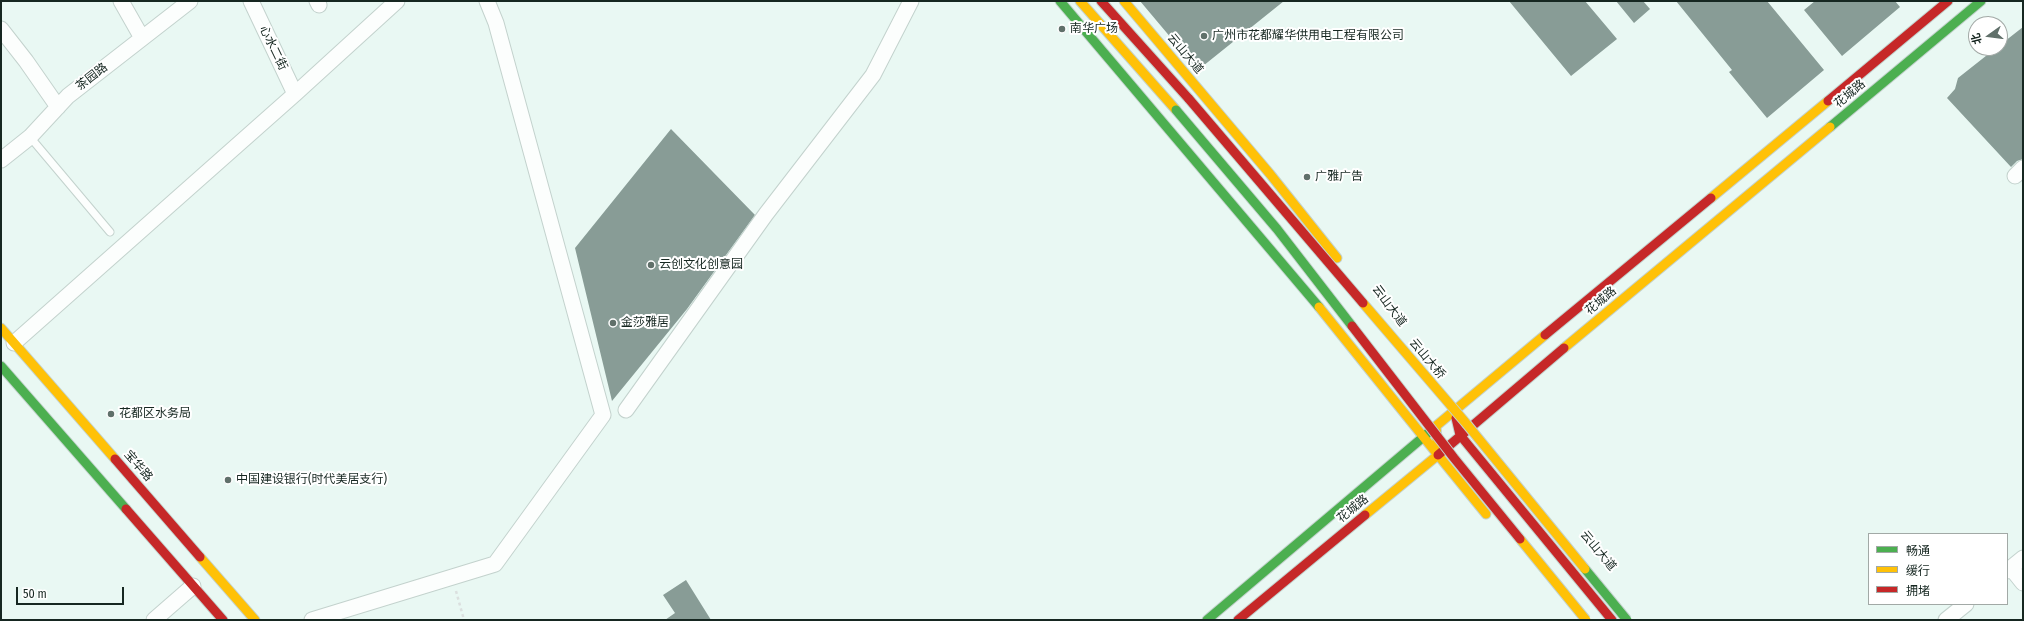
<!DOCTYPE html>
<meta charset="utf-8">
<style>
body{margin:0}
#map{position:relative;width:2024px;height:621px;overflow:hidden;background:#e9f8f3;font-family:"Fira Sans Condensed","Noto Sans SC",sans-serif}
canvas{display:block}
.frame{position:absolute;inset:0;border:2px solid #162721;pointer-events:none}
.legend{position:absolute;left:1868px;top:533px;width:140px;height:72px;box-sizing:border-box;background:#fff;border:1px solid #a2a9a6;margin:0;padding:5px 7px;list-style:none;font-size:12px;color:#162721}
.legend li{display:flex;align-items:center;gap:8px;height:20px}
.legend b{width:20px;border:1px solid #a2a9a6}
.north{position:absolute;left:1968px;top:16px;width:40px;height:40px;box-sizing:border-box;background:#fff;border:1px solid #a2a9a6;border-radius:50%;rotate:256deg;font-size:11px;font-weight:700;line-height:16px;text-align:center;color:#162721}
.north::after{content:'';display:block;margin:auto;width:14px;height:18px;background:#60706a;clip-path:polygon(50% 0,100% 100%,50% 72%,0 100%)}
.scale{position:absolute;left:16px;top:587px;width:108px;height:18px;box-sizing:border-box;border:2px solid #162721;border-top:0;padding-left:5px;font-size:12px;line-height:14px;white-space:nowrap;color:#162721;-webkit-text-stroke:3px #fff;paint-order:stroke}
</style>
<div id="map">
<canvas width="2024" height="621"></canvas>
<div class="frame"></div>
<ul class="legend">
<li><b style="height:5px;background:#4caf50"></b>畅通</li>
<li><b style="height:5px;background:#ffc107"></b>缓行</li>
<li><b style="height:5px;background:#c62828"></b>拥堵</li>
</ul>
<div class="north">北</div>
<div class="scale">50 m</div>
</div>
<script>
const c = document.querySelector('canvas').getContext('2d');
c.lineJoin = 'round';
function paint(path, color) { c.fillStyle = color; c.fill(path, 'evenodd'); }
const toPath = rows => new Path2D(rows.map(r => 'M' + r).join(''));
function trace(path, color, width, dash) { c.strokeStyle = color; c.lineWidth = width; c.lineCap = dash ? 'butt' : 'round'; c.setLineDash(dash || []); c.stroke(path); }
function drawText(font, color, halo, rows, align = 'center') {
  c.font = font + ' "Fira Sans Condensed","Noto Sans SC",sans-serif'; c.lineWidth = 4; c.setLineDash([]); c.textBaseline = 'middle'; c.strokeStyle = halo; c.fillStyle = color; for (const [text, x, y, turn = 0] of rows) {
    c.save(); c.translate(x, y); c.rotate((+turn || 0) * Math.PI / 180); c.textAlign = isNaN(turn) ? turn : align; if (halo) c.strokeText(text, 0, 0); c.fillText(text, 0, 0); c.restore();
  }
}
const building = toPath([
 [1140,1,1284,1,1198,70],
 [1509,1,1585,1,1617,39,1571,76],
 [1616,1,1643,1,1650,9,1634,23],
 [1676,1,1767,1,1824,70,1767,118,1729,72,1732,70],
 [1815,1,1895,1,1900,7,1842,56,1804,10],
 [2023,27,2023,159,2017,161,2011,167,1947,98,1955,89,1958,78,1996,48,2000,48,2000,45],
 [671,129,755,215,687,309,612,401,575,248],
 [686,580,711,620,665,620,675,613,663,595]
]);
const path = toPath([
 [456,591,464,620]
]);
const lane = toPath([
 [30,137,110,232]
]);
const street = toPath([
 [121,1,142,38],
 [251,1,295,94],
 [317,1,319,5],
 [1,29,26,61,58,107],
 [1,160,30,137,68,96,190,1],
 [2015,176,2023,168],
 [14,343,295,94,397,1],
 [626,410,766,214,873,75,911,1],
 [2011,568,2023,583],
 [2007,571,2023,558],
 [154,620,193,586],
 [312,620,495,564,603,415,496,23,487,1],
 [1946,620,1966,604]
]);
const fast = toPath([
 [1060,1,1319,307],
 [1830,127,1981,1],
 [1,366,126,509],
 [1207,620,1434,428]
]);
const slow = toPath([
 [1080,1,1176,110],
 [1124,1,1270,174,1337,258],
 [1711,198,1828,101],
 [1319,307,1438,455,1365,515],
 [1,328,115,459],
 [1564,348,1830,127],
 [1486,514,1438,455,1436,426,1545,335],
 [200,557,255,620]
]);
const jam = toPath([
 [1101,1,1189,99],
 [1828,101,1948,1],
 [1545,335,1711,198],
 [1456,418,1460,435,1612,620],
 [1438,455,1564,348],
 [115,459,200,557],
 [126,509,223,620],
 [1238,620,1365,515]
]);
const fastBridge = toPath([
 [1176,110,1277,229,1352,326],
 [1585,569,1627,620]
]);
const slowBridge = toPath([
 [1363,303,1465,422,1585,569],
 [1520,539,1586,620]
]);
const jamBridge = toPath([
 [1189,99,1363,303],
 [1352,326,1454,458,1520,539]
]);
const markers = [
 [1062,29,4,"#60706a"],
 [1204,36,4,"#60706a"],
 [1307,177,4,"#60706a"],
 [651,265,4,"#60706a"],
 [613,323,4,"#60706a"],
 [111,414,4,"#60706a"],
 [228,480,4,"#60706a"]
];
const poiNames = [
 ["南华广场",1070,29],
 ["广州市花都耀华供用电工程有限公司",1212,36],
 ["广雅广告",1315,177],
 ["云创文化创意园",659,265],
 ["金莎雅居",621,323],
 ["花都区水务局",119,414],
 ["中国建设银行(时代美居支行)",236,480]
];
const streetNames = [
 ["心水二街",273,48,64],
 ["云山大道",1185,54,50],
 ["茶园路",92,77,-38],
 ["花城路",1850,94,-40],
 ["花城路",1601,301,-40],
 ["云山大道",1389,306,53],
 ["云山大桥",1427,359,50],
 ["宝华路",138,466,49],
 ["花城路",1353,509,-39],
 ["云山大道",1598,551,50]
];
paint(building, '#889c96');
trace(lane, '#c3d2cd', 9);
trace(street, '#c3d2cd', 17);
trace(fast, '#c3d2cd', 11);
trace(slow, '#c3d2cd', 11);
trace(jam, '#c3d2cd', 11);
trace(path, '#dbe0df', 2.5, [3, 3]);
trace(lane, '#fcfefd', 7);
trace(street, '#fcfefd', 15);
trace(fast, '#4caf50', 9);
trace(slow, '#ffc107', 9);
trace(jam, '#c62828', 9);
trace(fastBridge, '#c3d2cd', 11, []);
trace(slowBridge, '#c3d2cd', 11, []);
trace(jamBridge, '#c3d2cd', 11, []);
trace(fastBridge, '#4caf50', 9);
trace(slowBridge, '#ffc107', 9);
trace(jamBridge, '#c62828', 9);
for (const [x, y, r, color] of markers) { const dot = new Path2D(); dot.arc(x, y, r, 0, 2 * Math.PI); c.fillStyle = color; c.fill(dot); trace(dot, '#fff', 1.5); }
drawText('12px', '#162721', '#fff', poiNames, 'left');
drawText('12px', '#162721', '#fff', streetNames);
</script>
